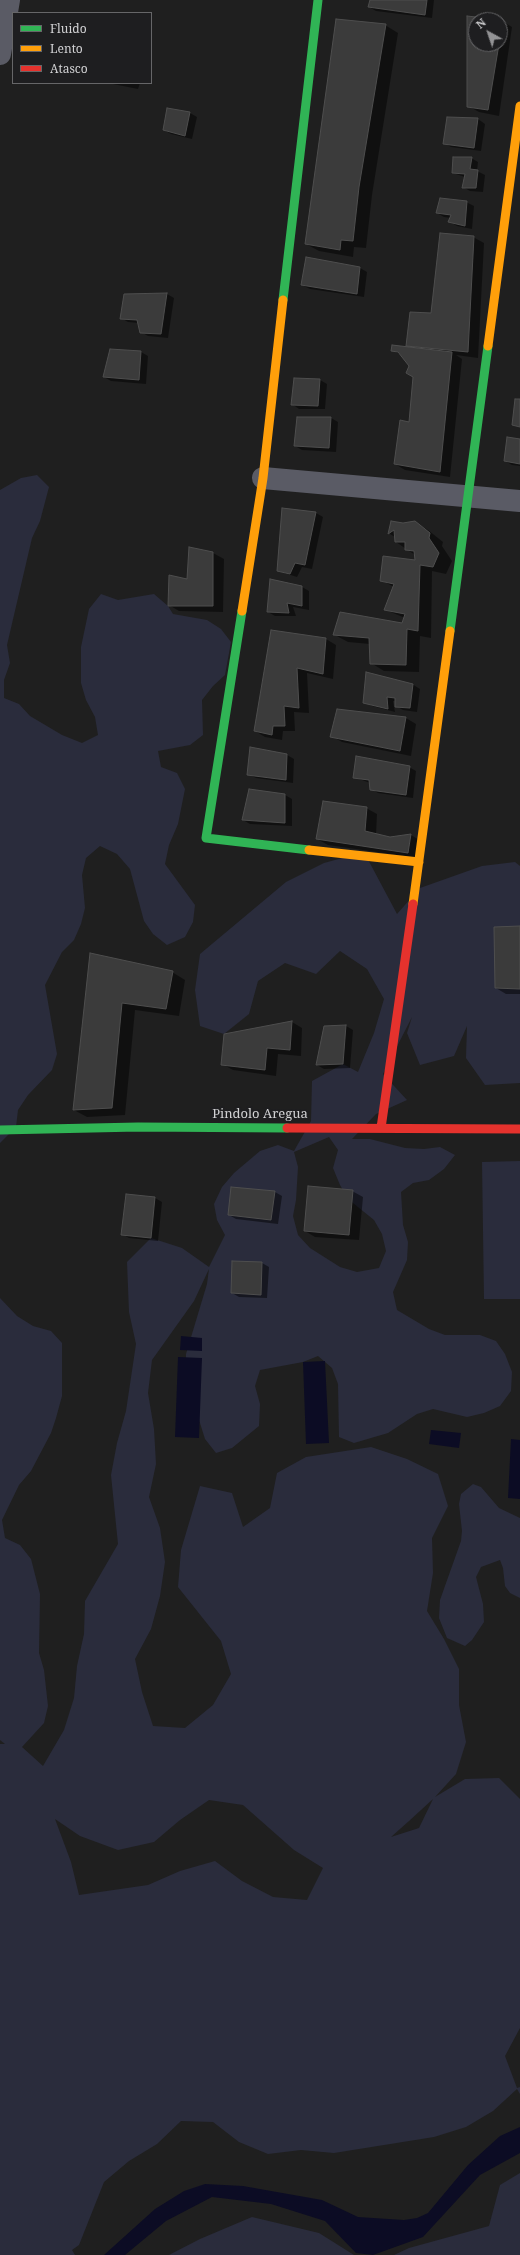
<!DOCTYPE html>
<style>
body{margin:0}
#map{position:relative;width:520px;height:2255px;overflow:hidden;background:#1f1f1f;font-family:"Noto Serif",serif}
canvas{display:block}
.legend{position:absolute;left:12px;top:12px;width:140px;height:72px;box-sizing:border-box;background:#1e1e20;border:1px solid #666668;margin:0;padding:5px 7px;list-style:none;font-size:12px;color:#d2d2d4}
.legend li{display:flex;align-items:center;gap:8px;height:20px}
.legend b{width:20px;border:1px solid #666668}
.north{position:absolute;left:468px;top:12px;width:40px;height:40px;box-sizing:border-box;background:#1e1e20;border:1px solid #666668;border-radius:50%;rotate:320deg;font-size:11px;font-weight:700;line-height:16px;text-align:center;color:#d2d2d4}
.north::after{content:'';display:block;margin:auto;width:14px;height:18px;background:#939395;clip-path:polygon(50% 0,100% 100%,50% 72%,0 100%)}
</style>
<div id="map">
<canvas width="520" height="2255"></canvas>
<ul class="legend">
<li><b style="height:5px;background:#30b455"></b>Fluido</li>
<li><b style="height:5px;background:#ff9f0a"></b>Lento</li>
<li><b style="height:5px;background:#e5322d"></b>Atasco</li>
</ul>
<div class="north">N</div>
</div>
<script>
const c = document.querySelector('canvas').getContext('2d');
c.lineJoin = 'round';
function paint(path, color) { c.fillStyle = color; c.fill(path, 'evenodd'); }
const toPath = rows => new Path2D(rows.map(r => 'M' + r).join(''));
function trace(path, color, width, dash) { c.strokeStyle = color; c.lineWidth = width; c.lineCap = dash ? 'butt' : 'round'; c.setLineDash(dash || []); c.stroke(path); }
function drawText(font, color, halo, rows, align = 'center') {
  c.font = font + ' "Noto Serif",serif'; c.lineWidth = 4; c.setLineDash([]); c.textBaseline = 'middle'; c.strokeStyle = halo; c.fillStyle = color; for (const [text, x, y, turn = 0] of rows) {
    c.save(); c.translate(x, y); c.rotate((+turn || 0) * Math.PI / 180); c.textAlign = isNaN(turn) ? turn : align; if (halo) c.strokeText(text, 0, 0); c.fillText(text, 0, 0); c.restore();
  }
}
const green = toPath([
 [37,475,49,487,40,521,32,538,7,645,10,663,4,680,4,698,19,704,30,716,62,735,82,743,98,735,95,717,86,700,81,683,81,647,89,609,101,594,118,600,154,594,168,606,173,614,207,620,221,629,231,642,225,675,213,686,202,700,203,735,190,745,158,751,161,767,177,773,185,789,178,824,169,845,165,864,195,905,193,922,185,937,167,945,153,934,144,921,130,869,117,854,100,846,86,858,82,875,85,908,81,924,74,940,62,952,45,985,57,1054,52,1070,28,1095,18,1110,16,1127,0,1143,0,490,21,478],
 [364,852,397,914,420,888,482,866,515,862,520,866,520,1083,485,1085,466,1058,467,1026,454,1056,420,1065,407,1033,412,1017,383,1074,407,1100,376,1114,352,1139,370,1139,405,1148,424,1149,440,1147,455,1155,444,1169,429,1180,413,1183,401,1192,403,1225,408,1242,407,1260,393,1292,397,1310,429,1329,445,1335,480,1335,496,1341,505,1354,512,1372,511,1391,500,1406,484,1413,467,1417,433,1409,417,1414,388,1433,354,1443,339,1437,338,1384,332,1368,318,1356,303,1362,260,1370,255,1386,260,1404,259,1426,232,1448,216,1453,205,1439,189,1388,186,1371,186,1354,207,1284,209,1269,194,1301,152,1360,148,1393,154,1429,156,1464,149,1497,160,1528,165,1562,160,1596,151,1629,135,1659,142,1692,153,1726,185,1728,213,1705,231,1674,221,1641,178,1587,181,1550,200,1486,232,1493,243,1527,270,1508,277,1473,306,1457,371,1447,407,1459,438,1474,448,1506,432,1538,433,1573,427,1611,444,1639,459,1669,459,1705,466,1742,456,1774,435,1797,465,1779,499,1778,520,1799,520,2028,505,2056,517,2088,520,2087,520,2094,517,2089,493,2111,466,2127,434,2137,334,2153,301,2150,268,2154,239,2142,213,2122,181,2121,157,2144,129,2161,104,2182,79,2245,72,2250,75,2255,0,2255,0,1744,5,1744,0,1740,0,1298,17,1316,33,1326,51,1331,62,1343,62,1396,56,1418,51,1433,31,1471,19,1485,2,1520,5,1538,20,1545,31,1559,40,1594,39,1653,44,1670,48,1706,44,1723,22,1747,43,1766,64,1730,74,1698,77,1666,84,1634,85,1601,118,1544,111,1475,117,1443,126,1411,136,1344,129,1312,127,1262,151,1238,182,1248,209,1267,225,1235,217,1220,214,1204,222,1187,234,1173,260,1151,278,1145,294,1151,311,1121,312,1081,343,1064,358,1072,374,1033,384,999,367,969,340,951,316,974,285,963,258,981,249,1014,224,1034,200,1026,195,990,200,954,286,882,324,863],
 [329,1137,338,1150,333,1168,340,1185,348,1199,374,1220,382,1234,386,1251,379,1268,357,1272,340,1267,310,1248,298,1235,293,1216,296,1200,298,1167,294,1152],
 [433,1799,419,1828,391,1837,409,1821],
 [209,1800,243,1805,294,1850,323,1868,307,1900,273,1897,242,1881,215,1861,180,1871,148,1885,79,1895,71,1862,55,1819,80,1836,118,1850,154,1842,180,1820],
 [520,1161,520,1299,484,1299,482,1162],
 [473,1484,481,1487,499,1508,520,1518,520,1598,510,1593,505,1586,503,1568,500,1560,481,1567,476,1577,483,1604,484,1622,472,1640,465,1646,447,1638,439,1618,440,1600,461,1541,462,1531,459,1504,461,1494],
 [520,2173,520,2255,394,2255,409,2248,489,2226,500,2185],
 [252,2217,319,2233,354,2255,169,2255,200,2239]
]);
const water = toPath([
 [181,1336,202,1338,202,1351,180,1350],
 [178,1357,202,1358,199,1438,175,1437],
 [325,1361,329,1443,306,1444,303,1362],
 [431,1430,461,1433,459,1448,429,1444],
 [511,1439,520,1440,520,1499,508,1498],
 [520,2127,520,2153,480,2175,423,2237,373,2255,356,2253,325,2221,271,2204,212,2197,166,2221,125,2255,104,2255,155,2209,184,2191,205,2184,243,2186,322,2200,358,2217,404,2220,417,2218,428,2213,468,2165,500,2136]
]);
const shadow = toPath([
 [371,0,434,0,432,18,376,11,369,7],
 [468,17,496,20,476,20,476,44,500,44,500,20,512,27,499,116,479,112,468,106],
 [385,25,398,33,372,195,366,248,354,247,353,257,319,251,306,244],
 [108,83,140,83,138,89],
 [168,109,190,113,197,117,192,139,171,134,164,130],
 [447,118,478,119,485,124,481,151,451,147,444,143],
 [471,158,478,162,477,171,485,175,483,192,470,191,463,187,465,177,453,173],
 [466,202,474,206,472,229,457,226,450,222,451,218,444,217,437,213],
 [473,237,484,243,478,358,456,355,462,359,450,477,405,470,395,464,410,424,414,377,410,366,403,356,392,350,412,348,407,345,432,314],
 [360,268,367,272,364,297,310,289,302,285],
 [167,294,174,298,168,338,148,336,141,332,139,323,128,322,121,318],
 [141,352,148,356,146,384,111,381,104,377],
 [320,380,327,384,325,409,299,409,292,404],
 [331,418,338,422,336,452,302,450,295,446],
 [520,440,520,466,512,465,505,461],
 [283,509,316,513,323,517,312,569,302,567,297,577,278,571],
 [392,522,403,524,414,522,428,530,443,542,442,546,452,561,446,574,432,571,431,638,420,636,419,672,384,671,371,663,370,644,348,642,335,635,402,624,405,618,386,610,394,587,381,580,416,561,415,555,396,542,395,537,390,534],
 [190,548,213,553,224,559,223,612,179,611,169,605,188,580],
 [302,587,309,591,309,610,293,607,296,616,275,616,268,612],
 [272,631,326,639,336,645,333,679,307,673,309,713,294,712,295,731,283,731,282,740,265,737,255,731],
 [412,684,420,689,417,712,403,710,396,706,396,701,393,701,395,712,372,706,364,702],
 [338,710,406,718,416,724,411,756,342,742,332,736],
 [251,748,287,755,294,759,293,783,256,778,248,774],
 [409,767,416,771,413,798,378,793,371,789,370,783,354,777],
 [285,795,292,799,292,826,250,824,243,820],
 [366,808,377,814,376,835,390,838,411,835,421,841,418,858,328,845,317,839],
 [520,927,520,994,506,994,496,988],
 [91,955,172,972,185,980,179,1016,135,1010,125,1115,87,1117,74,1110],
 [292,1022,302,1028,301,1056,278,1054,276,1076,233,1070,222,1064],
 [346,1026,353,1030,350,1068,324,1069,317,1065,325,1027],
 [352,1191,363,1197,359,1240,315,1237,305,1231],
 [275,1192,282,1196,278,1224,236,1219,229,1215],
 [126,1195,155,1198,162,1202,158,1241,129,1238,122,1234],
 [262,1263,269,1267,267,1298,239,1297,232,1293]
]);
const building = toPath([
 [370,0,427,0,425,15,368,7,370,0],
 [467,16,502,20,500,34,500,20,476,20,476,44,499,44,488,110,467,107,467,16],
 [336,19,386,24,359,187,353,241,341,240,340,250,305,244,336,19],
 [167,108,190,112,185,136,163,130,167,108],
 [447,117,478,118,474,148,443,144,447,117],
 [453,157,472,157,470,169,478,170,476,188,462,188,465,174,452,173,453,157],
 [440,198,467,201,465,226,448,222,451,215,436,213,440,198],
 [440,233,474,236,468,352,406,346,410,312,431,313,440,233],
 [306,257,360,267,357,294,301,285,306,257],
 [167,293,161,334,140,333,137,320,120,319,124,294,167,293],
 [392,345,452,352,440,472,394,464,400,420,409,422,413,377,406,373,409,366,398,352,391,351,392,345],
 [110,349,141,351,139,380,103,377,110,349],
 [294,378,320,379,318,406,291,405,294,378],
 [515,399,520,399,520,427,512,425,515,399],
 [297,417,331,417,329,448,294,446,297,417],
 [507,437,520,439,520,464,504,461,507,437],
 [282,508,316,512,305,565,295,563,290,574,277,571,282,508],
 [391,521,403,523,415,521,430,533,429,538,439,553,433,567,420,565,418,631,407,629,406,665,370,664,369,638,333,635,340,612,402,623,405,614,384,610,394,584,380,581,383,556,415,560,414,551,405,550,405,542,395,542,394,530,388,534,391,521],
 [189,547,213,552,213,606,168,606,169,575,187,579,189,547],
 [270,579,302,586,302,606,287,603,289,613,267,612,270,579],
 [271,630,326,638,323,674,297,668,299,708,284,706,285,726,273,726,272,735,254,731,271,630],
 [366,672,413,684,410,708,395,707,395,698,387,697,388,709,363,703,366,672],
 [337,709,406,717,400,751,330,737,337,709],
 [250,747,287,754,286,780,247,775,250,747],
 [356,756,410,766,406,795,370,790,369,780,353,778,356,756],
 [249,789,285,794,285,823,242,820,249,789],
 [323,801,367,807,365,831,390,837,411,834,408,853,316,839,323,801],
 [520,926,520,989,495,988,494,927,520,926],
 [90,953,173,971,166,1009,122,1003,112,1108,73,1110,90,953],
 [292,1021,290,1050,267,1048,265,1070,221,1065,224,1034,292,1021],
 [346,1025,343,1064,316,1065,324,1026,346,1025],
 [308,1186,353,1190,349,1235,304,1231,308,1186],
 [231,1187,275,1191,271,1220,228,1215,231,1187],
 [126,1194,155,1197,151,1238,121,1235,126,1194],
 [232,1261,262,1262,261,1295,231,1293,232,1261]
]);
const street = toPath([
 [0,54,9,0],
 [263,478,520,501]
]);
const fast = toPath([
 [283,300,318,0],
 [242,611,206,838,309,850],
 [450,631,488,346],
 [0,1130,138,1127,287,1128]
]);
const slow = toPath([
 [488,346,520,106],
 [242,611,263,478,283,300],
 [309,850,419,862],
 [413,904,450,631]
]);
const jam = toPath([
 [287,1128,520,1129],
 [381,1128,413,904]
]);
const streetNames = [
 ["Pindolo Aregua",260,1114]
];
paint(green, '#2a2c3c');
paint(water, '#0c0c24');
paint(shadow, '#0007');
paint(building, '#3b3b3b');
trace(building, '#4e4e4e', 1);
trace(street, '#5a5b65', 22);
trace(fast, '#30b455', 9);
trace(slow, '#ff9f0a', 9);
trace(jam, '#e5322d', 9);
drawText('13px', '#d2d2d4', '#1e1e20', streetNames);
</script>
